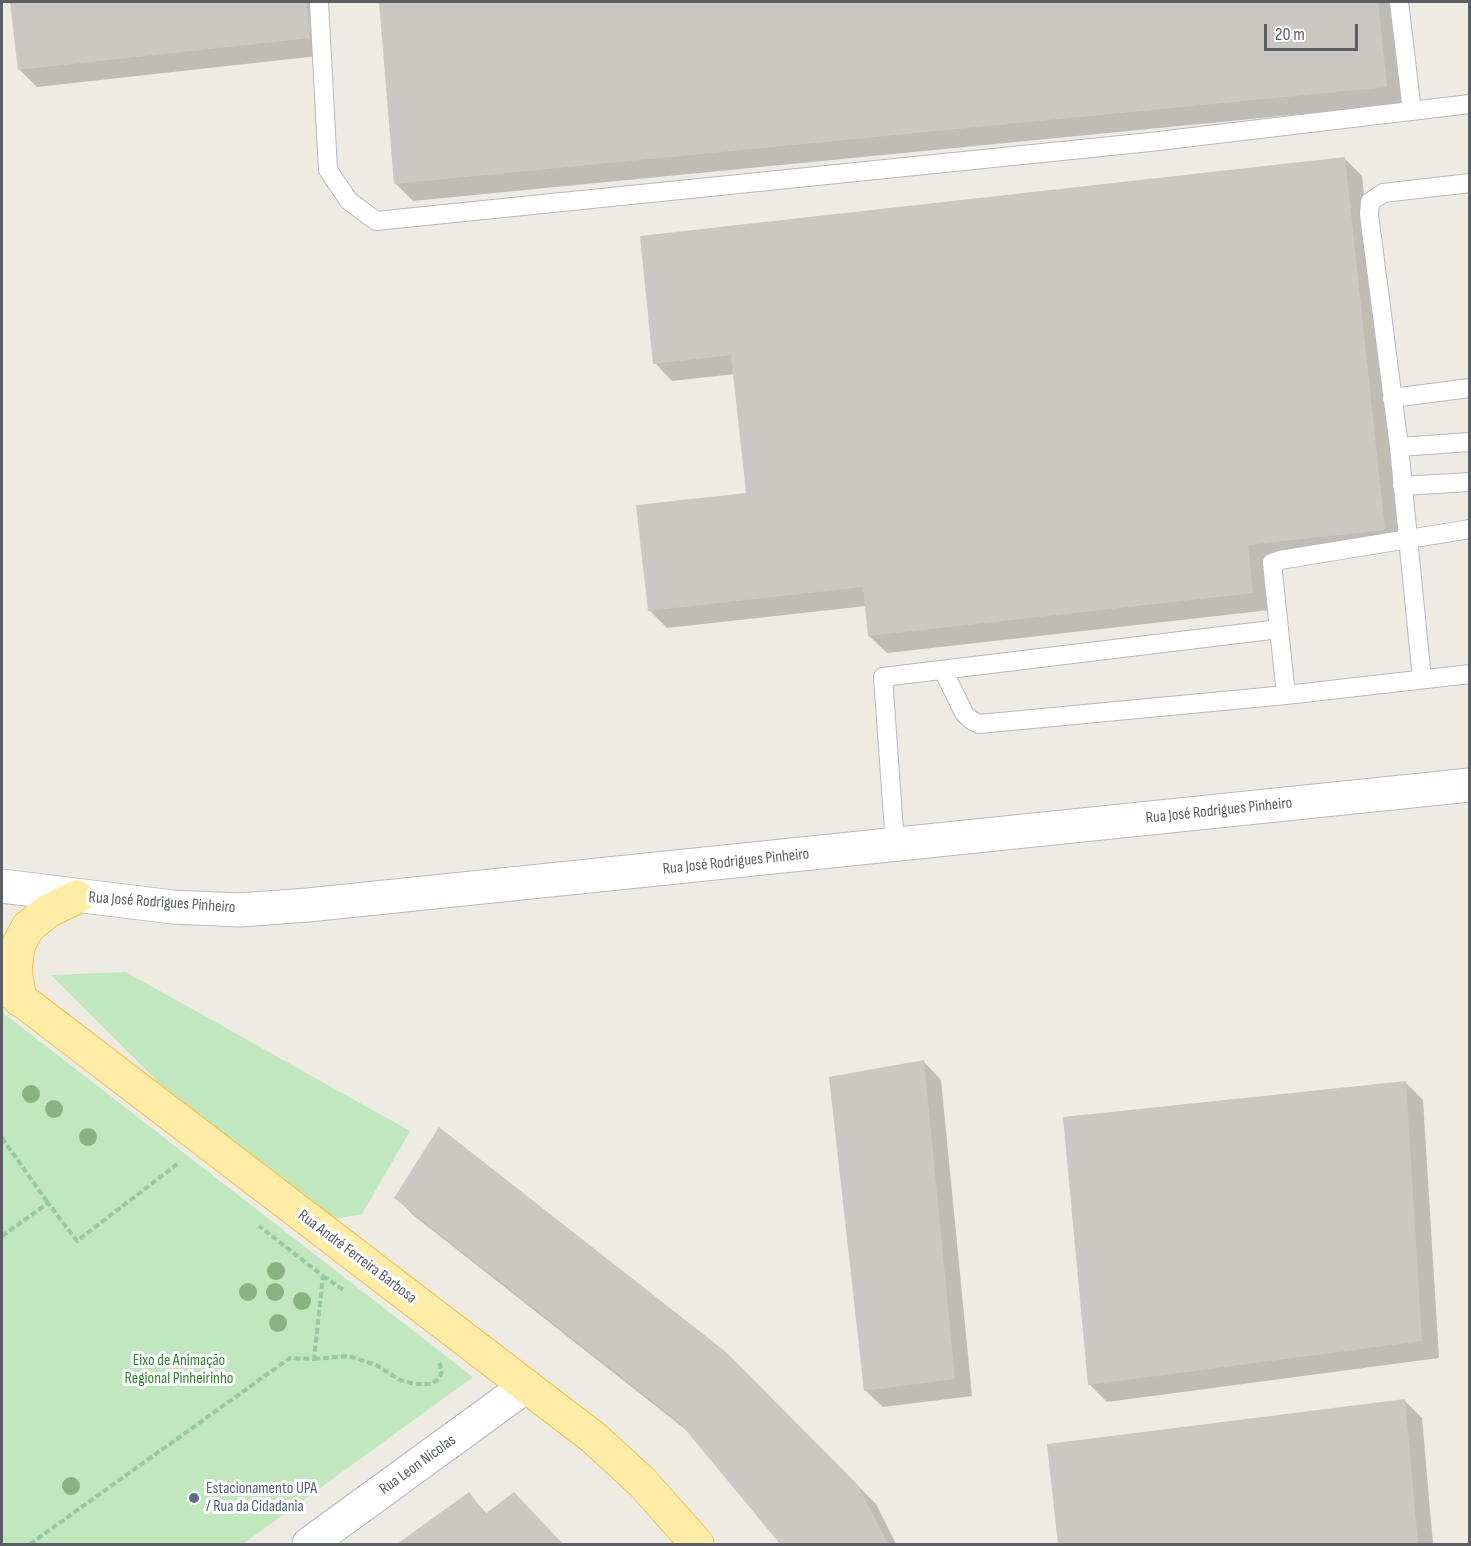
<!DOCTYPE html>
<meta charset="utf-8">
<style>
body{margin:0}
#map{position:relative;width:1471px;height:1546px;overflow:hidden;background:#eeebe2;font-family:"Sofia Sans Condensed",sans-serif}
canvas{display:block}
.frame{position:absolute;inset:0;border:3px solid #5b5f64;pointer-events:none}
.scale{position:absolute;left:1264px;top:24px;width:94px;height:27px;box-sizing:border-box;border:3px solid #5b5f64;border-top:0;padding-left:8px;font-size:18px;line-height:21px;white-space:nowrap;color:#5b5f64;-webkit-text-stroke:4px #fff;paint-order:stroke}
</style>
<div id="map">
<canvas width="1471" height="1546"></canvas>
<div class="frame"></div>
<div class="scale">20 m</div>
</div>
<script>
const c = document.querySelector('canvas').getContext('2d');
c.lineJoin = 'round';
function paint(path, color) { c.fillStyle = color; c.fill(path, 'evenodd'); }
const toPath = rows => new Path2D(rows.map(r => 'M' + r).join(''));
function trace(path, color, width, dash) { c.strokeStyle = color; c.lineWidth = width; c.lineCap = dash ? 'butt' : 'round'; c.setLineDash(dash || []); c.stroke(path); }
function drawText(font, color, halo, rows, align = 'center') {
  c.font = font + ' "Sofia Sans Condensed",sans-serif'; c.lineWidth = 6; c.setLineDash([]); c.textBaseline = 'middle'; c.strokeStyle = halo; c.fillStyle = color; for (const [text, x, y, turn = 0] of rows) {
    c.save(); c.translate(x, y); c.rotate((+turn || 0) * Math.PI / 180); c.textAlign = isNaN(turn) ? turn : align; if (halo) c.strokeText(text, 0, 0); c.fillText(text, 0, 0); c.restore();
  }
}
const green = toPath([
 [126,972,410,1131,362,1214,318,1222,176,1100,51,975],
 [2,1012,473,1377,243,1544,2,1544]
]);
const shadow = toPath([
 [12,2,322,2,327,55,37,87,19,69],
 [380,2,1393,2,1404,104,413,201,395,183],
 [1345,159,1362,176,1401,547,1265,562,1270,610,887,653,869,636,866,606,667,628,649,610,748,494,735,374,672,381,655,363],
 [924,1062,941,1080,972,1396,883,1407,865,1390],
 [1406,1083,1423,1100,1439,1358,1107,1402,1089,1384],
 [396,1197,725,1353,876,1504,896,1544,782,1544,690,1433,413,1215],
 [1404,1400,1422,1418,1433,1544,1059,1544,1049,1445],
 [469,1494,487,1514,527,1507,562,1544,399,1544]
]);
const building = toPath([
 [10,2,307,2,310,38,18,70],
 [379,2,1378,2,1387,87,394,184],
 [1345,157,1385,530,1248,545,1253,593,868,636,863,587,648,611,636,505,746,493,731,355,653,364,640,236],
 [924,1060,955,1379,864,1391,829,1077],
 [1406,1081,1422,1341,1088,1385,1063,1117],
 [439,1127,726,1352,858,1485,888,1544,780,1544,680,1423,394,1198],
 [1405,1399,1418,1544,1058,1544,1047,1444],
 [469,1492,485,1514,514,1492,563,1544,397,1544]
]);
const path = toPath([
 [2,1138,48,1203],
 [2,1236,48,1203,77,1241,180,1162],
 [323,1276,345,1291],
 [314,1359,349,1356,376,1365,400,1380,415,1384,431,1384,439,1379,442,1371,439,1362],
 [30,1544,290,1358,314,1359,323,1276,259,1226]
]);
const service = toPath([
 [319,2,328,170,349,201,376,221,1150,142,1470,104],
 [1399,2,1412,111],
 [1392,398,1470,388],
 [1399,447,1470,442],
 [1402,486,1470,482],
 [943,670,964,713,971,720,979,724,1286,695,1470,674],
 [1422,679,1399,447,1369,214,1370,202,1383,193,1470,183],
 [1286,695,1272,563,1280,560,1470,529],
 [895,845,883,677,1279,629]
]);
const tertiary = toPath([
 [309,1544,526,1386]
]);
const secondary = toPath([
 [2,886,173,907,239,910,308,905,1470,785]
]);
const primary = toPath([
 [2,985,594,1438,642,1482,697,1544],
 [20,1000,15,971,18,946,28,927,48,911,77,897]
]);
const trees = [
 [31,1094],
 [54,1109],
 [88,1137],
 [276,1271],
 [248,1292],
 [275,1292],
 [302,1301],
 [278,1323],
 [71,1486]
];
const markers = [
 [194,1498,6,"#5c6f8a"]
];
const streetNames = [
 ["Rua José Rodrigues Pinheiro",1219,811,-6],
 ["Rua José Rodrigues Pinheiro",736,862,-6],
 ["Rua José Rodrigues Pinheiro",162,903,4],
 ["Rua André Ferreira Barbosa",357,1257,37],
 ["Rua Leon Nícolas",418,1465,-36]
];
const parkNames = [
 ["Eixo de Animação",179,1361],
 ["Regional Pinheirinho",179,1379]
];
const serviceNames = [
 ["Estacionamento UPA",206,1489],
 ["/ Rua da Cidadania",206,1507]
];
paint(green, '#c0e7be');
paint(shadow, '#0003');
paint(building, '#cbc7c2');
trace(service, '#b5b9bd', 20);
trace(tertiary, '#b5b9bd', 35);
trace(secondary, '#b6babf', 35);
trace(primary, '#f6c054', 35);
trace(path, '#96c8a2', 4, [6, 3]);
trace(service, '#fff', 18);
trace(tertiary, '#fff', 33);
trace(secondary, '#fff', 33);
trace(primary, '#ffeca7', 33);
c.fillStyle = '#87b281';
for (const [x, y] of trees) { c.beginPath(); c.arc(x, y, 9, 0, 2 * Math.PI); c.fill(); }
for (const [x, y, r, color] of markers) { const dot = new Path2D(); dot.arc(x, y, r, 0, 2 * Math.PI); c.fillStyle = color; c.fill(dot); trace(dot, '#fff', 2); }
drawText('16px', '#5b5f64', '#fff', streetNames);
drawText('16px', '#328431', '#fff', parkNames);
drawText('16px', '#4e5e75', '#fff', serviceNames, 'left');
</script>
